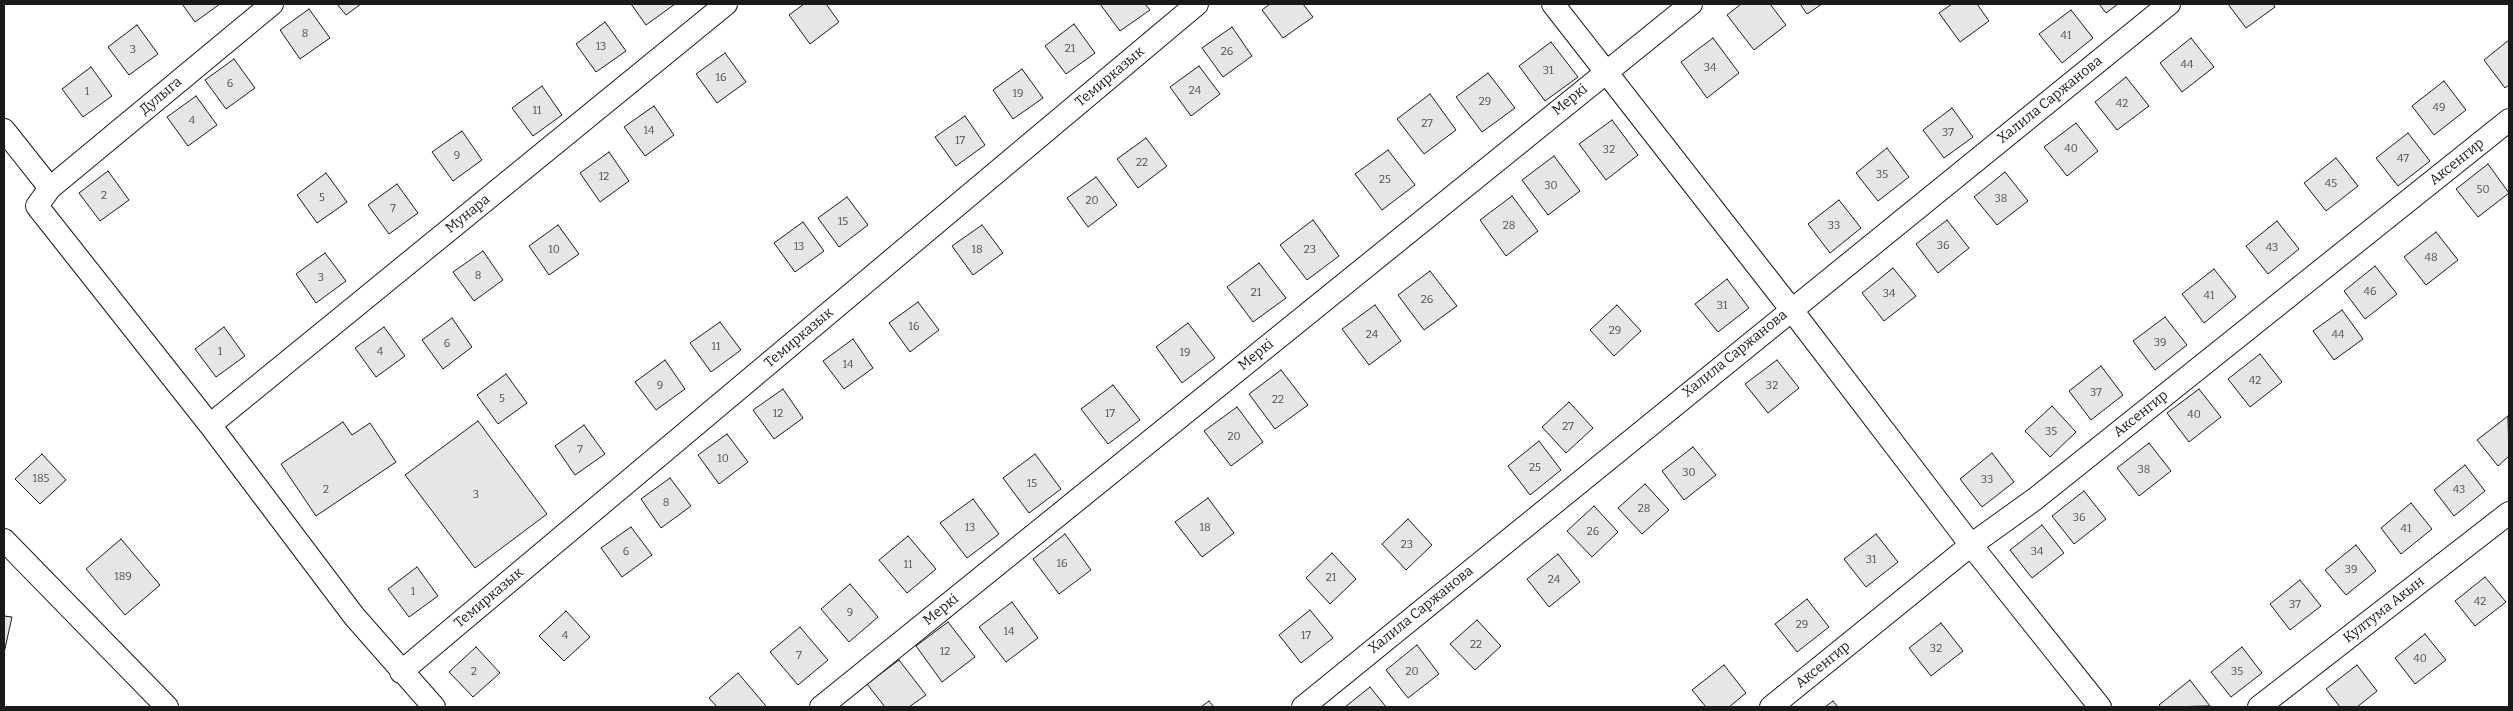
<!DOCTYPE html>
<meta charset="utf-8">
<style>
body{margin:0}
#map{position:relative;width:2513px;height:711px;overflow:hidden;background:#fff;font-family:Bitter,serif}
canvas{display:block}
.frame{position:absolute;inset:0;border:5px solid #1a1a1a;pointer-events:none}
</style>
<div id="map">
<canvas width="2513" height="711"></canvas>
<div class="frame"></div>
</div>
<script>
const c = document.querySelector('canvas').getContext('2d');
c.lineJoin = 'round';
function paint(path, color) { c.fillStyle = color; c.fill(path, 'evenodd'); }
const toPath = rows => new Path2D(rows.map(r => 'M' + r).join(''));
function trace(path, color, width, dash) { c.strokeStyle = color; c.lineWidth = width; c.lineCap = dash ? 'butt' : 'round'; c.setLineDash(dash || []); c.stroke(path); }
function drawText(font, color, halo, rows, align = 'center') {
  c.font = font + ' Bitter,serif'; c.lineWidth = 4; c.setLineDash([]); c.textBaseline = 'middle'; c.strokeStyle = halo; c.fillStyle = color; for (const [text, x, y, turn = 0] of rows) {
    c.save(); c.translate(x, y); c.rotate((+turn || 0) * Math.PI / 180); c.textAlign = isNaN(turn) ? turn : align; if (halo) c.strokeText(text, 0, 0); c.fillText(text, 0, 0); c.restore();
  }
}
const building = toPath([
 [182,4,220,4,195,22,182,4],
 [337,4,361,4,346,15,337,4],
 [631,4,675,4,646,25,631,4],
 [804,4,826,4,839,22,810,44,789,15,804,4],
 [1100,4,1145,4,1150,10,1120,31,1100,4],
 [1270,4,1303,4,1313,17,1283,38,1262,10,1270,4],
 [1741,4,1770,4,1786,25,1754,50,1727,15,1741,4],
 [1800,4,1822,4,1807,14,1800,4],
 [1952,4,1977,4,1989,21,1960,42,1939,13,1952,4],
 [2099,4,2118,4,2106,13,2099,4],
 [2228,4,2273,4,2275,7,2246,28,2228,4],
 [309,9,330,38,300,59,280,30,309,9],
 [2071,10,2093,38,2062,63,2039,34,2071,10],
 [605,22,626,51,596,72,576,44,605,22],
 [1074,24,1095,53,1066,74,1045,46,1074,24],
 [137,25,158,54,129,75,108,47,137,25],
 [1232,27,1252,56,1223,77,1202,48,1232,27],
 [1713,38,1739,73,1707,98,1681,62,1713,38],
 [2191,38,2214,67,2182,92,2160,63,2191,38],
 [2509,40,2509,85,2505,88,2484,60,2509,40],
 [1551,42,1578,77,1545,101,1519,66,1551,42],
 [725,53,746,82,717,103,696,74,725,53],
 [234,59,255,88,226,109,205,80,234,59],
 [1199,66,1220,94,1191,116,1170,87,1199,66],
 [91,67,112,96,83,117,62,89,91,67],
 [1022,69,1043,98,1013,119,993,90,1022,69],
 [1488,73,1515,108,1482,132,1456,97,1488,73],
 [2126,77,2149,106,2117,130,2095,102,2126,77],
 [2444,81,2466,110,2434,135,2412,106,2444,81],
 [542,86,562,115,533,136,512,108,542,86],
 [1430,94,1456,130,1424,154,1397,119,1430,94],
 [196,96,217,125,188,146,167,117,196,96],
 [654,106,674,135,645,156,624,127,654,106],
 [1952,108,1973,137,1944,158,1923,130,1952,108],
 [965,116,985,145,956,166,935,137,965,116],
 [1612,120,1638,155,1606,180,1579,144,1612,120],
 [2076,123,2098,151,2067,176,2044,147,2076,123],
 [462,131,482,160,453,181,432,152,462,131],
 [2408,133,2430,161,2398,186,2376,158,2408,133],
 [1146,138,1167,166,1138,188,1117,159,1146,138],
 [1887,148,1909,177,1878,201,1856,173,1887,148],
 [1388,150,1415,185,1382,210,1355,174,1388,150],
 [609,152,629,181,600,202,580,173,609,152],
 [1554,156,1580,191,1548,215,1522,180,1554,156],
 [2336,158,2358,186,2326,211,2304,183,2336,158],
 [2488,164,2509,193,2478,217,2456,189,2488,164],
 [108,171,129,200,100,221,79,193,108,171],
 [2005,172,2028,201,1997,225,1974,197,2005,172],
 [326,173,347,202,317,223,297,195,326,173],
 [1096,177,1117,205,1088,227,1067,198,1096,177],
 [397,184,418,213,389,234,368,205,397,184],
 [1512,196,1538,231,1506,256,1480,220,1512,196],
 [847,197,868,225,839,247,818,218,847,197],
 [1839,200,1861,228,1830,253,1808,224,1839,200],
 [1313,220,1339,256,1307,280,1280,245,1313,220],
 [1947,220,1969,248,1938,273,1916,244,1947,220],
 [2277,221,2299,249,2268,274,2246,246,2277,221],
 [803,222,824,251,795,272,774,243,803,222],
 [558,225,579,254,549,275,529,246,558,225],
 [982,225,1003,253,973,275,952,246,982,225],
 [2436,232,2458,260,2426,285,2404,257,2436,232],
 [483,251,503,280,474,301,453,272,483,251],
 [325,253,346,281,316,303,296,274,325,253],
 [1259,263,1286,298,1253,322,1227,287,1259,263],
 [2375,266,2397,294,2365,319,2344,291,2375,266],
 [1893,268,1916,296,1884,321,1862,293,1893,268],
 [2214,269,2236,297,2204,323,2182,294,2214,269],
 [1430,271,1457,306,1424,330,1398,295,1430,271],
 [1727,279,1749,308,1718,332,1695,304,1727,279],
 [918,302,939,330,910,352,889,323,918,302],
 [1375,305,1401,341,1369,365,1342,329,1375,305],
 [1617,305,1641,331,1614,356,1590,330,1617,305],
 [2342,310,2363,339,2334,360,2313,331,2342,310],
 [2165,317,2187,345,2155,370,2133,341,2165,317],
 [452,318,472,347,443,369,422,340,452,318],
 [720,322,741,350,711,372,690,343,720,322],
 [1188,323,1215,358,1182,383,1156,347,1188,323],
 [224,327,245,356,216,377,195,349,224,327],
 [384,327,405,356,376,377,355,348,384,327],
 [853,339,873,368,844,389,823,361,853,339],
 [2260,354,2282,382,2250,407,2228,379,2260,354],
 [665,360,685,389,656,410,635,382,665,360],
 [1777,360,1799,388,1768,413,1745,384,1777,360],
 [2101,366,2123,395,2091,420,2069,391,2101,366],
 [1281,370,1308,405,1275,429,1249,394,1281,370],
 [506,374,527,403,498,424,477,395,506,374],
 [1113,385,1140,420,1108,444,1081,409,1113,385],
 [783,389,803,418,774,439,753,410,783,389],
 [2199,389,2221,417,2189,442,2167,413,2199,389],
 [1569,402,1593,428,1566,453,1542,427,1569,402],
 [2052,406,2076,432,2050,457,2025,431,2052,406],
 [1237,407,1263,442,1231,466,1204,431,1237,407],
 [2508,416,2509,456,2498,466,2477,440,2508,416],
 [478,421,547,514,475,568,405,475,478,421],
 [343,422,352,435,370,423,396,462,316,516,281,464,343,422],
 [584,425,605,454,575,475,555,446,584,425],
 [727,434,748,462,719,484,698,455,727,434],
 [1539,441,1561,470,1530,495,1508,466,1539,441],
 [2149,443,2171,471,2139,496,2117,468,2149,443],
 [1693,447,1716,475,1684,500,1662,471,1693,447],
 [1992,453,2014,482,1982,507,1960,479,1992,453],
 [42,454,66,480,40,504,15,479,42,454],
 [1035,454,1061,489,1029,513,1003,478,1035,454],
 [2465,465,2485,491,2454,516,2434,490,2465,465],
 [670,478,691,506,661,528,641,499,670,478],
 [1645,484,1669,510,1642,534,1618,508,1645,484],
 [2084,491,2106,519,2074,544,2052,516,2084,491],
 [1208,498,1234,533,1202,557,1175,522,1208,498],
 [973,499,999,534,967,558,940,523,973,499],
 [2411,503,2432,529,2401,554,2381,528,2411,503],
 [1594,506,1618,532,1592,557,1567,531,1594,506],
 [1408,519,1432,545,1406,570,1382,544,1408,519],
 [2042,525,2064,553,2032,578,2010,550,2042,525],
 [631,527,652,555,622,577,601,548,631,527],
 [1065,534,1091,570,1059,594,1033,559,1065,534],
 [1876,534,1898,562,1866,587,1844,559,1876,534],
 [908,536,936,569,907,593,879,560,908,536],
 [121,539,160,585,125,615,86,569,121,539],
 [2356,545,2376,571,2346,595,2325,570,2356,545],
 [1332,553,1356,579,1330,604,1306,578,1332,553],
 [1558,554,1580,582,1549,607,1527,579,1558,554],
 [417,567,438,596,409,617,388,589,417,567],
 [2485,577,2506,602,2475,626,2455,601,2485,577],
 [2300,580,2321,606,2290,630,2270,604,2300,580],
 [850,584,878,617,849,642,821,609,850,584],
 [1807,599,1829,627,1797,652,1775,624,1807,599],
 [1012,602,1038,638,1006,662,979,627,1012,602],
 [1310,610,1333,638,1301,663,1279,635,1310,610],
 [566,611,590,637,564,661,539,636,566,611],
 [4,616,12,617,4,653,4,616],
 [1477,620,1501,646,1475,670,1450,644,1477,620],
 [948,622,975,657,942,682,916,646,948,622],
 [1941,623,1963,651,1931,676,1909,648,1941,623],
 [800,627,828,660,798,685,770,652,800,627],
 [2425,634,2446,660,2415,684,2395,658,2425,634],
 [1417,645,1439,674,1408,698,1386,670,1417,645],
 [476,647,500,673,473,697,449,672,476,647],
 [2242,647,2262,673,2231,697,2211,672,2242,647],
 [899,660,926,695,909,707,885,707,867,684,899,660],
 [1724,665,1746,693,1729,707,1706,707,1692,690,1724,665],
 [2357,665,2377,691,2357,707,2340,707,2326,689,2357,665],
 [738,673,766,706,765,707,717,707,709,698,738,673],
 [2190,680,2210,706,2161,707,2159,705,2190,680],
 [1370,687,1386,707,1345,707,1370,687],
 [1209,701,1214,707,1201,707,1209,701],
 [1833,701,1838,707,1825,707,1833,701]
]);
const minor = toPath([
 [1553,4,1791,309,1971,545,2100,707],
 [4,130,50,188,37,206,210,425,354,616,434,707],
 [50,188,272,4],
 [210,425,726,4],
 [4,540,167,707],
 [401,672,1197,4],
 [821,707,1691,4],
 [1303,707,2169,4],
 [1771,707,1971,545,2035,499,2509,120],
 [2259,707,2509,513]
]);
const numberNames = [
 ["8",305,34],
 ["41",2066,36],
 ["13",601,47],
 ["21",1070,49],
 ["3",133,50],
 ["26",1227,52],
 ["44",2187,65],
 ["34",1710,68],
 ["31",1548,71],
 ["16",721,78],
 ["6",230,84],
 ["24",1195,91],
 ["1",87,92],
 ["19",1018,94],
 ["29",1485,102],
 ["42",2122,104],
 ["49",2439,108],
 ["11",537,111],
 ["4",192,121],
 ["27",1427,124],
 ["14",649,131],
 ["37",1948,133],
 ["17",960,141],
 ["40",2071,149],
 ["32",1609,150],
 ["9",457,156],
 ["47",2403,159],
 ["22",1142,163],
 ["35",1882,175],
 ["12",604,177],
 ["25",1385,180],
 ["45",2331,184],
 ["30",1551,186],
 ["50",2483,190],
 ["2",104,196],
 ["5",322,198],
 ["38",2001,199],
 ["20",1092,201],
 ["7",393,209],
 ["15",843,222],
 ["28",1509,226],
 ["33",1834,226],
 ["36",1943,246],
 ["13",799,247],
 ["43",2272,248],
 ["10",554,250],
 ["18",977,250],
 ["23",1310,250],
 ["48",2431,258],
 ["8",478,276],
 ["3",321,278],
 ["46",2370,292],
 ["21",1256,293],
 ["34",1889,294],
 ["41",2209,296],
 ["26",1427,300],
 ["31",1722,306],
 ["16",914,327],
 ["29",1615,331],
 ["24",1372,335],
 ["44",2338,335],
 ["39",2160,343],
 ["6",447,344],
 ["11",716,347],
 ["1",220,352],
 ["4",380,352],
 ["19",1185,353],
 ["14",848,365],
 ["42",2255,381],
 ["9",660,386],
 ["32",1772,386],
 ["37",2096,393],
 ["5",502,399],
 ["22",1278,400],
 ["12",778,414],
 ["17",1110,414],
 ["40",2194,415],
 ["27",1568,427],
 ["35",2051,432],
 ["20",1234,437],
 ["7",580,450],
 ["10",723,459],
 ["25",1535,468],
 ["38",2144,470],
 ["30",1689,473],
 ["185",41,479],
 ["33",1987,480],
 ["15",1032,484],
 ["2",326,490],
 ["43",2459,490],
 ["3",476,495],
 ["8",666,503],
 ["28",1644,509],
 ["36",2079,518],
 ["13",970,528],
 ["18",1205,528],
 ["41",2406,529],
 ["26",1593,532],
 ["23",1407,545],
 ["6",626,552],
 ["34",2037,552],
 ["31",1871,560],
 ["16",1062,564],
 ["11",908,565],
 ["39",2351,570],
 ["189",123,577],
 ["21",1331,578],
 ["24",1554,580],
 ["1",413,592],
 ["42",2480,602],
 ["37",2295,605],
 ["9",850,613],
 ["29",1802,625],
 ["14",1009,632],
 ["4",565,636],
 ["17",1306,636],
 ["22",1476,645],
 ["32",1936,649],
 ["12",945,652],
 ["7",799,656],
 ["40",2420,659],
 ["2",474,672],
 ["20",1412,672],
 ["35",2237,672]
];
const streetNames = [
 ["Темирказык",1110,77,-40],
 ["Дулыга",161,96,-40],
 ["Меркі",1570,100,-39],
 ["Халила Саржанова",2050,100,-39],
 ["Аксенгир",2457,162,-39],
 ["Мунара",468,214,-39],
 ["Темирказык",799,338,-40],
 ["Халила Саржанова",1735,354,-39],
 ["Меркі",1256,355,-39],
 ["Аксенгир",2141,414,-39],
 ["Темирказык",489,598,-40],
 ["Меркі",941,610,-39],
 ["Халила Саржанова",1421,610,-39],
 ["Култума Акын",2384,610,-38],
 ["Аксенгир",1823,665,-39]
];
paint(building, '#e6e6e6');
trace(building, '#1a1a1a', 1);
trace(minor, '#1a1a1a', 24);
trace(minor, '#fff', 22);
drawText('11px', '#4d4d4d', null, numberNames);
drawText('14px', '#1a1a1a', '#fff', streetNames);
</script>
